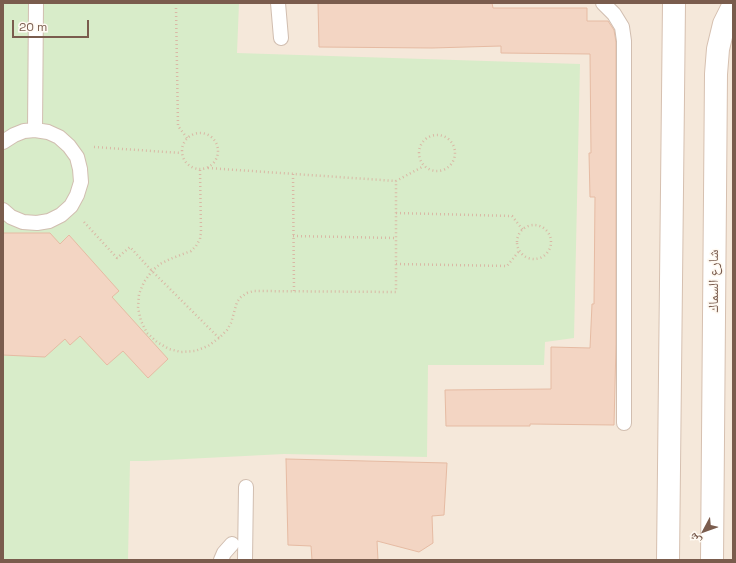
<!DOCTYPE html>
<meta charset="utf-8">
<style>
body{margin:0}
#map{position:relative;width:736px;height:563px;overflow:hidden;background:#fdf6ec;font-family:"Space Grotesk","Noto Naskh Arabic",sans-serif}
canvas{display:block}
.frame{position:absolute;inset:0;border:4px solid #7a5c4d;pointer-events:none}
.north{position:absolute;left:684px;top:511px;width:40px;height:40px;-webkit-text-stroke:3px #fffaf3;paint-order:stroke;rotate:229deg;font-size:11px;font-weight:700;line-height:16px;text-align:center;color:#7a5c4d}
.north::after{content:'';display:block;margin:auto;width:14px;height:18px;background:#7a5c4d;clip-path:polygon(50% 0,100% 100%,50% 72%,0 100%)}
.scale{position:absolute;left:12px;top:20px;width:77px;height:18px;box-sizing:border-box;border:2px solid #7a5c4d;border-top:0;padding-left:5px;font-size:12px;line-height:14px;white-space:nowrap;color:#7a5c4d;-webkit-text-stroke:3px #fffaf3;paint-order:stroke}
</style>
<div id="map">
<canvas width="736" height="563"></canvas>
<div class="frame"></div>
<div class="north">ش</div>
<div class="scale">20 m</div>
</div>
<script>
const c = document.querySelector('canvas').getContext('2d');
c.lineJoin = 'round';
function paint(path, color) { c.fillStyle = color; c.fill(path, 'evenodd'); }
const toPath = rows => new Path2D(rows.map(r => 'M' + r).join(''));
function trace(path, color, width, dash) { c.strokeStyle = color; c.lineWidth = width; c.lineCap = dash ? 'butt' : 'round'; c.setLineDash(dash || []); c.stroke(path); }
function drawText(font, color, halo, rows, align = 'center') {
  c.font = font + ' "Space Grotesk","Noto Naskh Arabic",sans-serif'; c.lineWidth = 3.5; c.setLineDash([]); c.textBaseline = 'middle'; c.strokeStyle = halo; c.fillStyle = color; for (const [text, x, y, turn = 0] of rows) {
    c.save(); c.translate(x, y); c.rotate((+turn || 0) * Math.PI / 180); c.textAlign = isNaN(turn) ? turn : align; if (halo) c.strokeText(text, 0, 0); c.fillText(text, 0, 0); c.restore();
  }
}
const residential = toPath([
 [3,3,733,3,733,560,3,560]
]);
const green = toPath([
 [3,3,239,3,237,53,580,64,574,338,545,342,544,365,428,365,427,457,284,454,146,461,130,461,128,560,3,560]
]);
const building = toPath([
 [318,3,492,3,493,8,587,8,587,21,608,21,614,30,616,42,616,345,614,425,530,424,530,426,446,426,445,390,551,389,551,347,590,348,592,304,594,304,595,197,590,197,589,153,591,153,590,54,501,53,501,46,432,48,319,47,318,3],
 [3,233,50,233,60,244,69,235,119,291,112,297,168,359,148,378,123,351,107,365,80,336,70,345,65,339,45,357,3,355,3,233],
 [286,459,447,463,444,515,432,516,433,543,419,552,377,541,378,560,312,560,311,546,288,545,286,459]
]);
const path = toPath([
 [176,8,178,126,187,138],
 '182 151a18 18 0 1 1 36 0a18 18 0 1 1-36 0Z',
 '419 153a18 18 0 1 1 36 0a18 18 0 1 1-36 0Z',
 [94,147,181,153],
 [208,168,396,181],
 [200,170,201,232,200,239,196,246,191,251,170,259,160,264,152,271,144,282,139,294,138,308,141,321,147,333,157,342,169,349,181,352,195,351,208,346,219,338,227,330,231,323,237,302,241,297,247,293,254,291,396,292,396,181,424,166],
 [293,174,294,291],
 [396,213,512,216,523,230],
 [84,222,117,258,130,247,152,271,219,338],
 '517 242a17 17 0 1 1 34 0a17 17 0 1 1-34 0Z',
 [293,236,396,238],
 [396,264,507,266,520,250]
]);
const lane = toPath([
 [278,3,281,38],
 [603,3,614,14,622,27,624,41,624,423],
 [35,130,36,3],
 [3,142,14,135,24,131,35,130,48,132,59,137,69,146,77,157,80,169,81,182,77,195,71,206,61,215,49,221,37,223,23,222,11,217,3,210],
 [221,560,224,553,232,544],
 [245,560,246,487]
]);
const secondary = toPath([
 [668,560,674,3],
 [712,560,716,74,718,49,724,24,733,6]
]);
const streetNames = [
 ["شارع السماك",714,281,-90]
];
paint(residential, '#f5e8da');
paint(green, '#d8ecc9');
paint(building, '#f3d5c3');
trace(building, '#e6bba3', 1);
trace(lane, '#d1beb0', 16);
trace(secondary, '#d6c0b0', 24);
trace(path, '#d9b8a5', 2.5, [1, 3]);
trace(lane, '#fff', 14);
trace(secondary, '#fff', 22);
drawText('14px', '#7a5c4d', '#fffaf3', streetNames);
</script>
